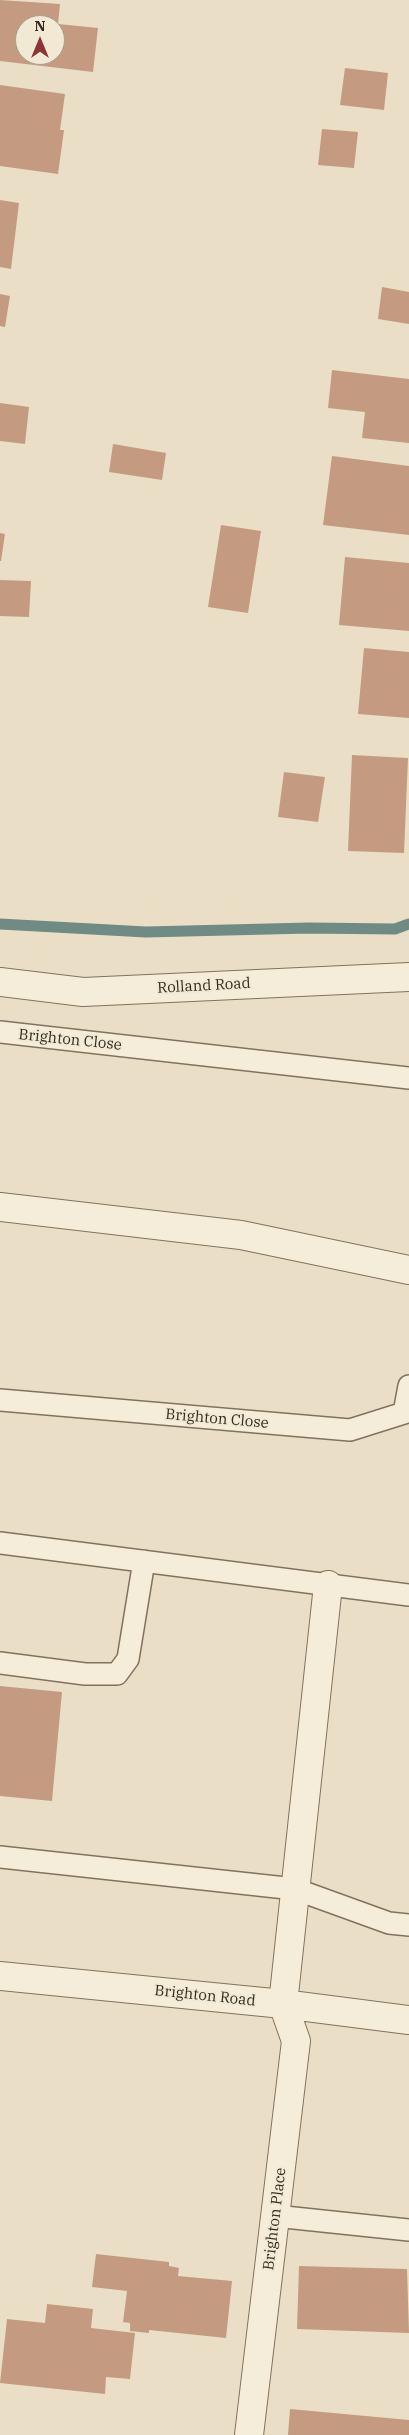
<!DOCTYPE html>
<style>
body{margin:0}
#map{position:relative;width:409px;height:2435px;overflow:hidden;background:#eadfc6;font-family:"IBM Plex Serif",serif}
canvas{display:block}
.north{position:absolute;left:15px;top:15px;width:50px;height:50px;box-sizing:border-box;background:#f2e9d5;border:1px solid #a69d8d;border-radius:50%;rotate:0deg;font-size:14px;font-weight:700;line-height:20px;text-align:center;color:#352a20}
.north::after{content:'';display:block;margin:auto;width:18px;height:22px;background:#8d3436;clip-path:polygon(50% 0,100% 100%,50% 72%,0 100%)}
</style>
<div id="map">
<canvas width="409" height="2435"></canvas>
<div class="north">N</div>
</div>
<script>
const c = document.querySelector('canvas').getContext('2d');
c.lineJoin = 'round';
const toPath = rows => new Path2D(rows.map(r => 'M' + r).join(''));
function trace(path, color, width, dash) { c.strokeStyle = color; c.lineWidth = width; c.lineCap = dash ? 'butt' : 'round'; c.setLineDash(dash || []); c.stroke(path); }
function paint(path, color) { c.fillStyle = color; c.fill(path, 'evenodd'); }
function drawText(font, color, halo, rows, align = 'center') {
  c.font = font + ' "IBM Plex Serif",serif'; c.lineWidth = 4; c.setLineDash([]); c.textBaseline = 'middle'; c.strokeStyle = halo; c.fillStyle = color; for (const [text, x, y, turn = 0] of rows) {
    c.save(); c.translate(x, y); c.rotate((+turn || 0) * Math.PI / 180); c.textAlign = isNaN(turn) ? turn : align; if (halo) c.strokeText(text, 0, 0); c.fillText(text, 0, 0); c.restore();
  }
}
const stream = toPath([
 [0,924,146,932,309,928,395,929,409,924]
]);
const building = toPath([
 [0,0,60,4,58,24,98,28,93,72,0,61],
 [25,25,55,25,55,55,25,55],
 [345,68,388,73,384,110,340,105],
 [0,85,65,94,60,130,64,130,58,174,0,166],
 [322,129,358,132,354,168,318,165],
 [0,200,19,203,11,269,0,267],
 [382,287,409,292,409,324,378,319],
 [0,294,10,296,5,327,0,326],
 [332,370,409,379,409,443,362,438,365,412,328,408],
 [0,403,29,407,25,444,0,441],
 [113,444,166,453,162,480,109,472],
 [332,456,409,466,409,535,323,525],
 [221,525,261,531,248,613,208,607],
 [0,533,5,534,1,561,0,561],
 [345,557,409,563,409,631,339,625],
 [0,580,31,581,29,617,0,616],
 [364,648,409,652,409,718,358,714],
 [352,755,408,758,404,853,348,851],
 [284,772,325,777,318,822,278,817],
 [0,1686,62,1692,52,1801,0,1796],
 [96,2254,169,2262,169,2266,179,2268,178,2276,232,2281,226,2338,149,2330,149,2333,130,2331,130,2323,123,2322,127,2291,92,2287],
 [299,2266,407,2269,409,2333,297,2329],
 [47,2304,93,2309,91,2328,135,2333,130,2379,106,2377,105,2394,0,2383,7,2319,45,2323],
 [290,2409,409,2420,409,2435,288,2435]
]);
const service = toPath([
 [0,1032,409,1078],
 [0,1400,350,1430,404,1413,409,1386],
 [0,1543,409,1595],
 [0,1663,85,1674,117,1674,128,1659,144,1561],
 [0,1857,295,1889,389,1923,409,1925],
 [275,2216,409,2230]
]);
const minor = toPath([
 [0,982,83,992,409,977],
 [0,1207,241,1235,409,1270],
 [0,1976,283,2004,409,2020],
 [249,2435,296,2041,283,2004,328,1585]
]);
const streetNames = [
 ["Rolland Road",204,986,-3],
 ["Brighton Close",70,1040,6],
 ["Brighton Close",217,1419,5],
 ["Brighton Road",205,1996,6],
 ["Brighton Place",275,2219,-83]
];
trace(stream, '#6f8b84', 11);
paint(building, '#c49b80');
trace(service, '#83715e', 24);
trace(minor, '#83715e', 30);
trace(service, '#f5ecd9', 21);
trace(minor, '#f5ecd9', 28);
drawText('15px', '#352a20', '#f2e9d5', streetNames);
</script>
